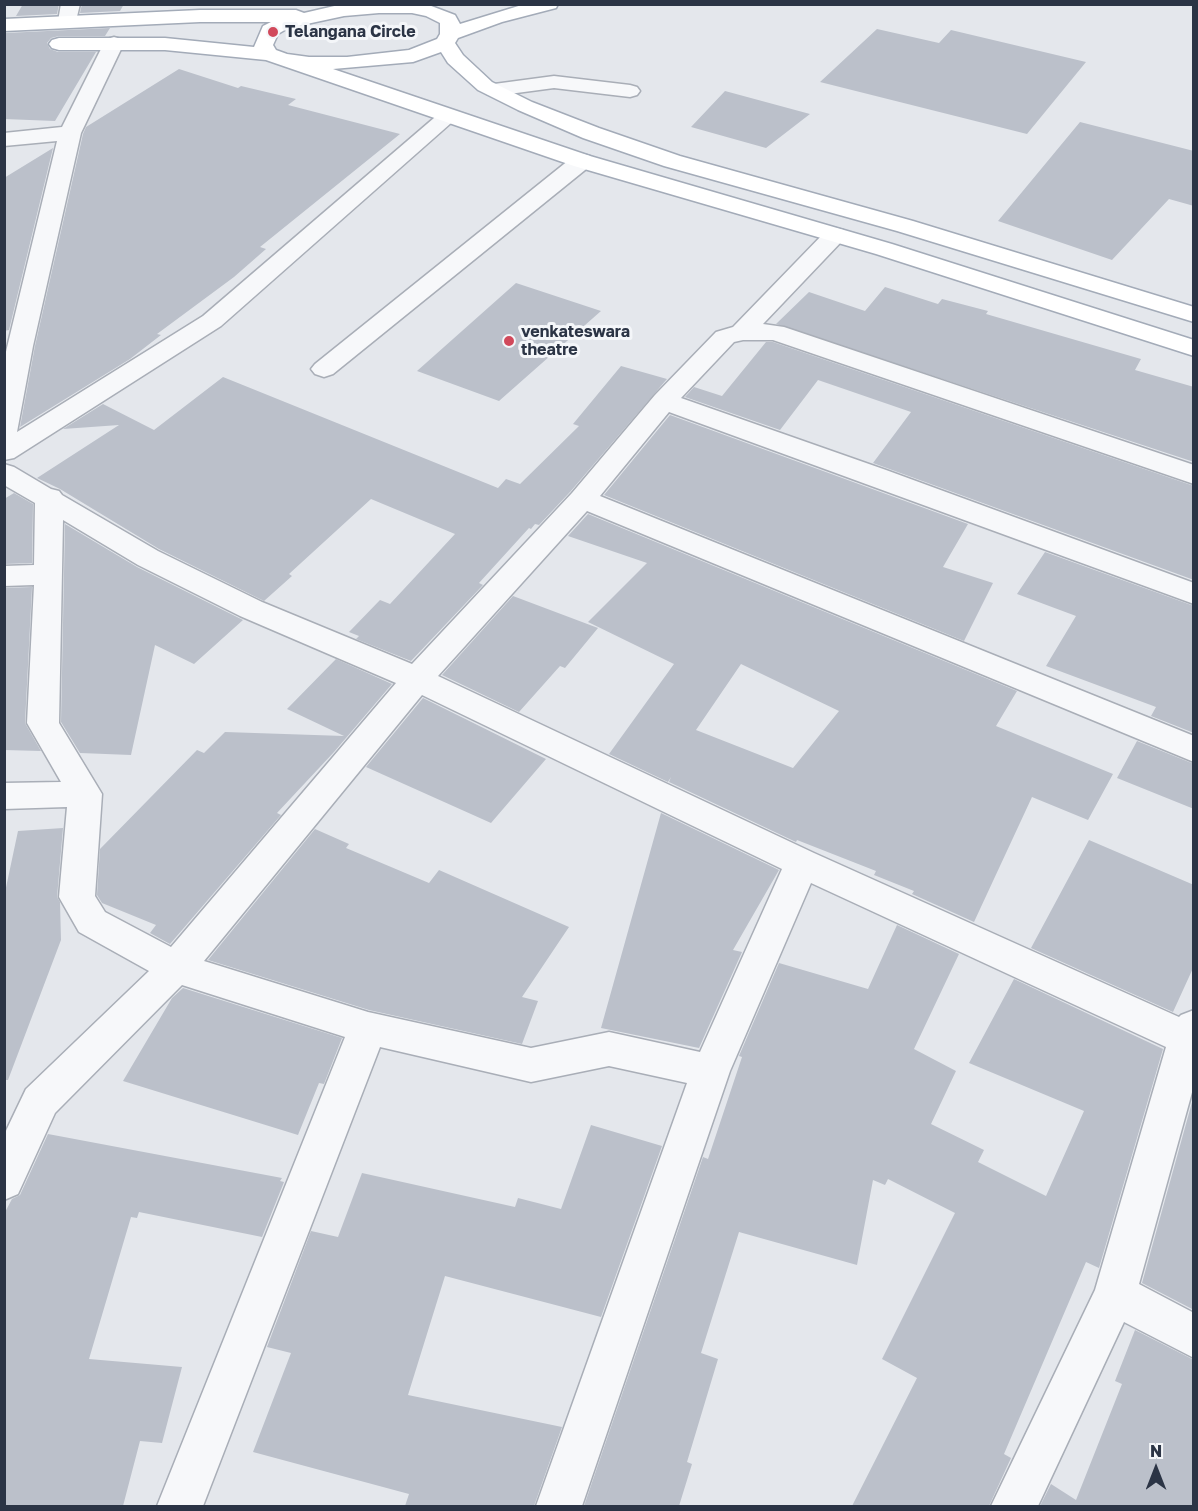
<!DOCTYPE html>
<style>
body{margin:0}
#map{position:relative;width:1198px;height:1511px;overflow:hidden;background:#e4e7ec;font-family:"Golos Text",sans-serif}
canvas{display:block}
.frame{position:absolute;inset:0;border:6px solid #2b3445;pointer-events:none}
.north{position:absolute;left:1126px;top:1439px;width:60px;height:60px;-webkit-text-stroke:4px #f4f6f9;paint-order:stroke;rotate:0deg;font-size:16px;font-weight:700;line-height:24px;text-align:center;color:#2b3445}
.north::after{content:'';display:block;margin:auto;width:21px;height:27px;background:#2b3445;clip-path:polygon(50% 0,100% 100%,50% 72%,0 100%)}
</style>
<div id="map">
<canvas width="1198" height="1511"></canvas>
<div class="frame"></div>
<div class="north">N</div>
</div>
<script>
const c = document.querySelector('canvas').getContext('2d');
c.lineJoin = 'round';
function paint(path, color) { c.fillStyle = color; c.fill(path, 'evenodd'); }
const toPath = rows => new Path2D(rows.map(r => 'M' + r).join(''));
function trace(path, color, width, dash) { c.strokeStyle = color; c.lineWidth = width; c.lineCap = dash ? 'butt' : 'round'; c.setLineDash(dash || []); c.stroke(path); }
function drawText(font, color, halo, rows, align = 'center') {
  c.font = font + ' "Golos Text",sans-serif'; c.lineWidth = 6; c.setLineDash([]); c.textBaseline = 'middle'; c.strokeStyle = halo; c.fillStyle = color; for (const [text, x, y, turn = 0] of rows) {
    c.save(); c.translate(x, y); c.rotate((+turn || 0) * Math.PI / 180); c.textAlign = isNaN(turn) ? turn : align; if (halo) c.strokeText(text, 0, 0); c.fillText(text, 0, 0); c.restore();
  }
}
const building = toPath([
 [23,4,59,4,57,14,16,16],
 [82,4,124,4,120,11,80,13],
 [110,28,105,36,59,36,51,38,47,43,50,49,58,52,96,52,55,121,4,119,6,33],
 [877,29,939,43,951,30,1086,62,1027,134,820,82],
 [179,69,238,88,241,86,296,99,288,105,400,134,260,247,266,249,234,277,157,334,161,335,130,359,20,427,35,346,83,134,86,127],
 [725,91,810,114,766,148,691,127],
 [1080,122,1194,151,1194,206,1169,199,1112,260,998,221],
 [53,148,9,330,4,331,4,178],
 [516,283,601,311,499,401,417,371],
 [885,287,938,304,942,299,988,311,986,314,1141,359,1135,370,1194,387,1194,462,776,324,809,292,865,311],
 [766,342,773,342,1194,486,1194,580,873,463,911,412,818,380,780,430,685,397,694,387,722,396],
 [621,366,667,379,570,492,539,525,535,524,531,529,529,528,479,583,483,585,411,661,356,639,359,636,349,632,380,600,390,604,455,534,371,499,289,574,292,576,264,601,159,549,60,489,37,478,119,425,63,429,103,404,154,430,223,377,498,488,506,479,520,484,579,426,573,424],
 [670,415,968,524,943,567,993,583,964,641,604,495],
 [14,493,33,504,32,563,4,564,4,499],
 [588,514,1017,691,996,726,1113,774,1088,820,1032,797,974,922,912,894,914,891,874,875,876,871,797,840,796,842,669,782,671,777,668,782,609,754,674,664,588,622,647,563,568,536],
 [741,664,839,711,793,768,696,730],
 [65,524,137,567,243,620,194,664,155,645,131,755,80,753,61,722],
 [1045,552,1194,606,1194,733,1151,716,1156,707,1046,666,1076,616,1017,594],
 [32,587,25,723,41,751,4,750,4,588],
 [513,596,598,628,565,668,560,666,519,712,442,675],
 [336,659,392,684,334,752,277,813,281,815,170,944,150,933,156,925,102,903,97,895,100,849,197,750,204,753,225,732,344,736,287,709],
 [423,698,546,759,491,823,366,767],
 [1137,741,1194,764,1194,809,1117,778],
 [661,813,779,870,733,950,742,952,699,1048,601,1028],
 [63,828,57,897,60,902,61,940,8,1080,4,1080,4,897,18,831],
 [315,829,349,844,346,848,429,883,439,870,569,927,522,997,538,1001,522,1044,369,1010,208,960],
 [1089,840,1194,885,1194,966,1173,1012,1031,948],
 [897,925,959,954,914,1049,956,1071,931,1124,984,1150,978,1162,1046,1196,1084,1111,969,1063,1014,979,1163,1049,1099,1268,1086,1262,1004,1454,1011,1458,989,1506,852,1506,917,1378,882,1359,955,1213,888,1179,885,1185,873,1180,857,1265,739,1232,701,1353,718,1359,687,1462,692,1464,679,1506,584,1506,703,1157,708,1159,742,1057,739,1056,779,963,868,989],
 [183,988,342,1038,324,1084,319,1083,298,1135,123,1081,172,998],
 [1194,1095,1194,1310,1142,1283],
 [591,1125,662,1146,601,1317,445,1276,408,1395,562,1427,534,1506,405,1506,409,1494,253,1452,291,1353,267,1347,311,1231,338,1237,362,1173,515,1207,518,1198,561,1209],
 [48,1134,282,1178,280,1181,284,1182,262,1237,139,1212,137,1218,131,1217,89,1359,182,1367,162,1443,140,1441,123,1506,4,1506,4,1214,12,1199,20,1195],
 [1135,1330,1194,1360,1194,1506,1040,1506,1051,1484,1076,1500,1122,1384,1115,1381]
]);
const street = toPath([
 [61,4,80,4,75,25,68,27,61,25,58,21,61,4],
 [114,37,121,39,124,43,81,133,33,346,17,432,203,316,441,112,448,110,455,112,459,116,221,326,14,458,4,460,4,360,57,141,4,146,4,133,62,127,104,43,107,39,114,37],
 [554,76,630,85,637,87,640,91,637,95,630,97,554,88,494,96,487,94,484,90,487,86,494,84,554,76],
 [582,154,590,156,593,161,590,166,333,374,324,377,315,374,311,369,315,364,574,156,582,154],
 [835,228,843,230,847,235,843,240,763,324,784,327,1194,465,1194,484,773,340,743,340,734,342,681,398,886,470,1194,583,1194,604,669,412,600,496,1194,736,1194,762,587,511,438,676,814,853,1179,1017,1181,1015,1194,1010,1194,1085,1139,1284,1194,1313,1194,1358,1124,1322,1038,1506,991,1506,1095,1290,1166,1047,811,883,730,1071,582,1506,536,1506,687,1083,609,1066,531,1082,380,1047,203,1506,157,1506,345,1037,182,985,55,1113,18,1194,4,1200,4,1135,26,1089,149,971,79,932,59,897,67,807,4,809,4,783,61,782,27,723,34,585,4,586,4,566,34,565,35,503,4,485,4,464,14,467,51,489,59,491,62,495,158,551,262,602,412,664,572,493,655,395,716,332,733,327,827,230,835,228],
 [63,520,138,565,240,616,396,683,171,947,105,912,95,896,102,794,59,723,63,520],
 [422,695,782,869,700,1052,609,1032,531,1048,368,1012,204,961,422,695]
]);
const primary = toPath([
 [343,4,426,4,455,15,460,24,525,4,558,4,556,8,502,22,458,38,455,43,463,55,492,82,532,102,599,128,680,156,913,221,1194,307,1194,322,897,231,664,166,583,138,518,110,478,90,448,63,441,52,413,62,333,69,590,156,892,244,1194,340,1194,356,876,254,574,166,266,60,165,50,59,50,52,48,49,44,52,40,59,38,165,38,254,47,263,26,271,22,200,22,4,31,4,19,200,10,296,10,304,13,343,4],
 [379,13,412,13,426,16,440,23,440,34,437,39,409,50,347,57,309,57,287,54,276,50,273,45,278,34,288,28,344,16,379,13]
]);
const markers = [
 [273,32,6,"#d1495b"],
 [509,341,6,"#d1495b"]
];
const farPoinames = [
 ["Telangana Circle",285,32],
 ["venkateswara",521,332],
 ["theatre",521,350]
];
paint(building, '#bbc0ca');
trace(street, '#a9aeb7', 3);
trace(primary, '#a3abb8', 3);
paint(street, '#f7f8fa');
paint(primary, '#fff');
for (const [x, y, r, color] of markers) { const dot = new Path2D(); dot.arc(x, y, r, 0, 2 * Math.PI); c.fillStyle = color; c.fill(dot); trace(dot, '#f4f6f9', 2); }
drawText('bold 16px', '#2b3445', '#f4f6f9', farPoinames, 'left');
</script>
